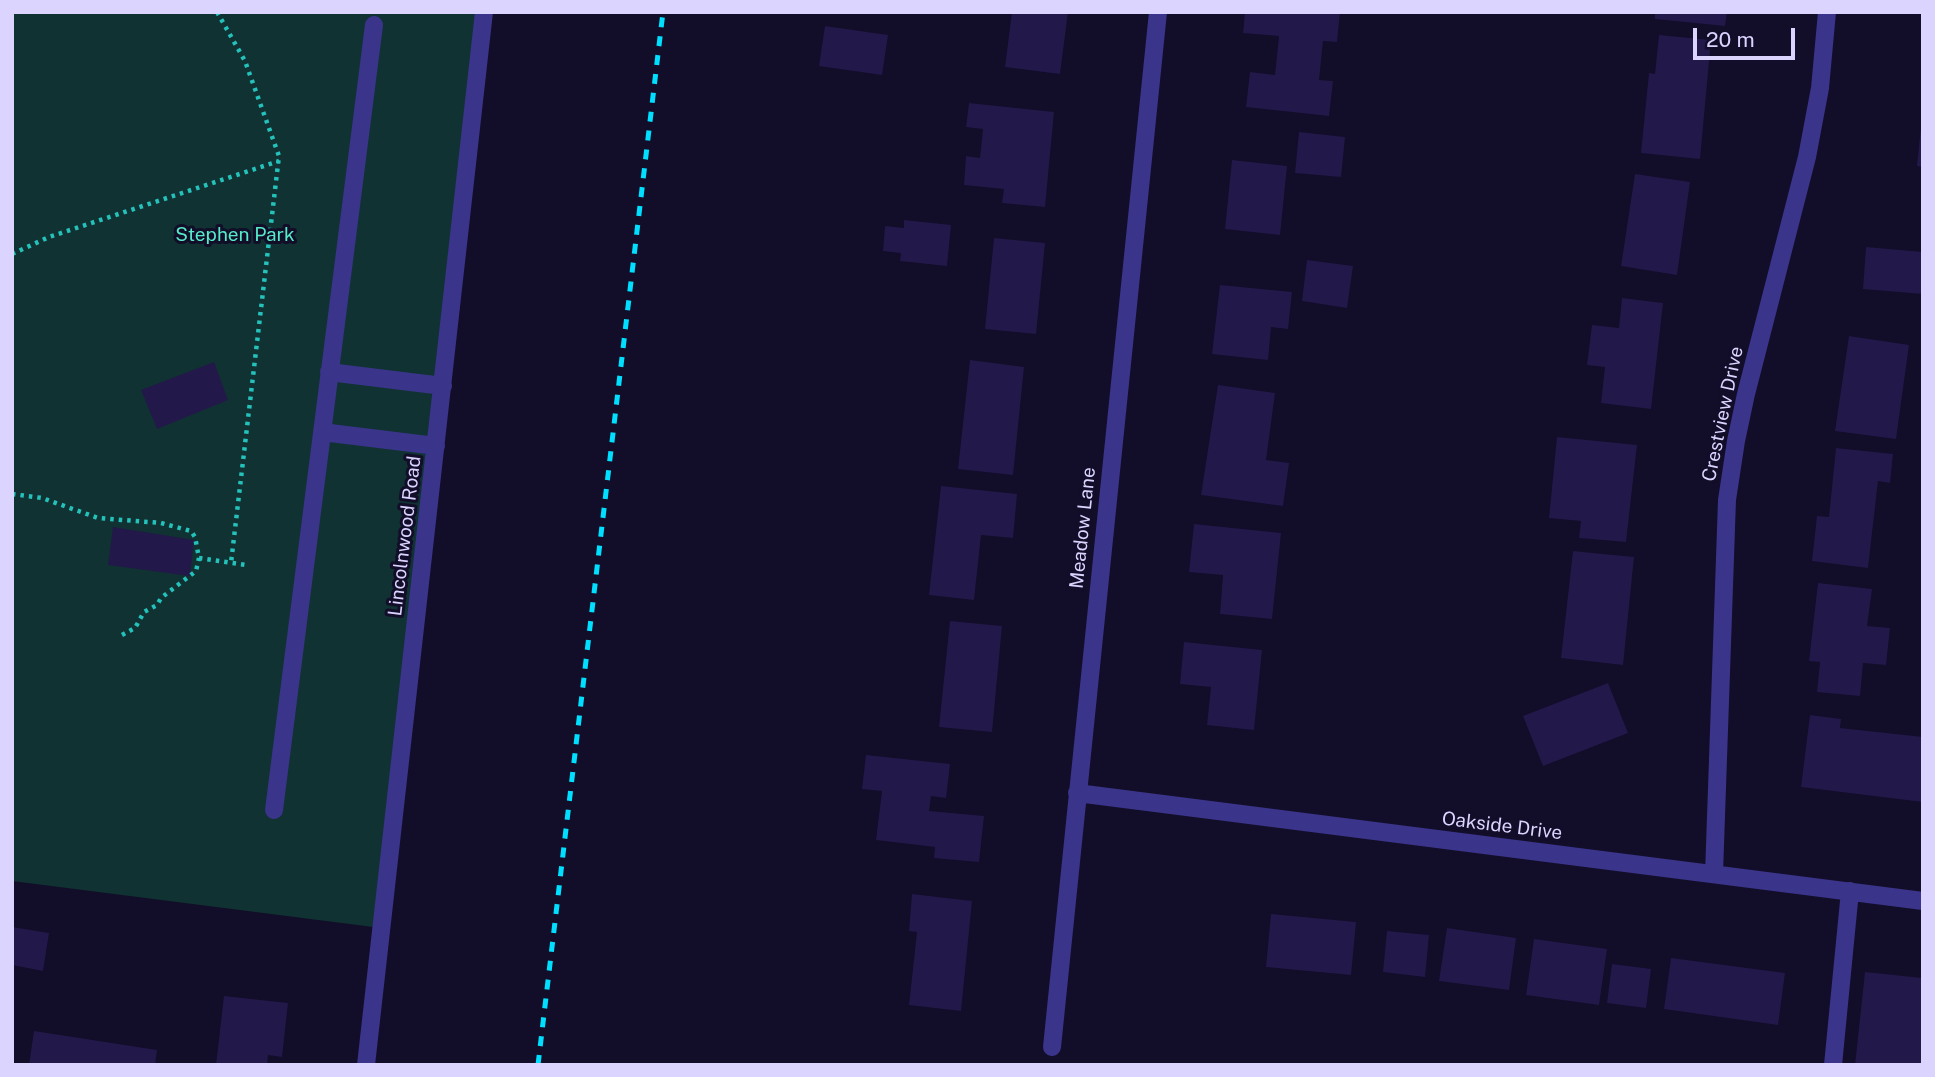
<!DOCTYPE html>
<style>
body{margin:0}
#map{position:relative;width:1935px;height:1077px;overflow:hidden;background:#120d28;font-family:"Public Sans",sans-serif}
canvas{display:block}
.frame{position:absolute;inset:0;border:14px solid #dad4ff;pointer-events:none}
.scale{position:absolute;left:1693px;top:28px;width:102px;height:32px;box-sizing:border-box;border:4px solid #dad4ff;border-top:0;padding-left:9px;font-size:21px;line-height:24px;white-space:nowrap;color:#dad4ff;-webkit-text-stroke:5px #120d28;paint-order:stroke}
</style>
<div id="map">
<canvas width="1935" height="1077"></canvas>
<div class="frame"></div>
<div class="scale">20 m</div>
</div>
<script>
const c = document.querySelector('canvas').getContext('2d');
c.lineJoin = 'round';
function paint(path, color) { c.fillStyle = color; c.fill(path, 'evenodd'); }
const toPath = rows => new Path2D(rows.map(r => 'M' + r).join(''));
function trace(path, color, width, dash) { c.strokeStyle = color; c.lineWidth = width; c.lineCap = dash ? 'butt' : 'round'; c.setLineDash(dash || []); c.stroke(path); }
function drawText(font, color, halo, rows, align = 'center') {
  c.font = font + ' "Public Sans",sans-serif'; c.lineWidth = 6; c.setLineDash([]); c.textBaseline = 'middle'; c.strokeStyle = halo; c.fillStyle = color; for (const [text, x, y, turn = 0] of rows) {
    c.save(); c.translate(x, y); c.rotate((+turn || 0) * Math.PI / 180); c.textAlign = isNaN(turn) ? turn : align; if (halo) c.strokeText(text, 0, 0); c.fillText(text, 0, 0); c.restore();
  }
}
const green = toPath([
 [12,12,484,12,381,928,12,881]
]);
const building = toPath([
 [1012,12,1068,12,1060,74,1005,67],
 [1245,12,1340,12,1337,42,1323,41,1319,80,1333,81,1329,116,1246,107,1250,72,1275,75,1279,36,1243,33],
 [1655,12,1727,12,1725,26,1655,19],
 [825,26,888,35,882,75,819,66],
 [1659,35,1711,40,1700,159,1641,153,1649,73,1655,74],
 [969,103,1054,112,1045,207,1002,203,1004,189,964,185,966,156,980,158,983,129,966,127],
 [1921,127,1923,127,1923,167,1917,166],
 [1299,132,1345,137,1341,177,1295,173],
 [1232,160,1287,166,1280,235,1225,229],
 [1635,174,1690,182,1677,275,1621,266],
 [904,220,951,225,947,266,900,261,901,253,883,251,885,226,904,228],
 [994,238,1045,243,1036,334,985,329],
 [1866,247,1923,252,1923,294,1863,289],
 [1307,260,1353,266,1347,308,1302,301],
 [1220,285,1292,292,1288,329,1271,327,1268,360,1212,354],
 [1622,298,1663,303,1651,409,1601,403,1605,367,1587,365,1592,325,1619,328],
 [1849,336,1909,345,1896,439,1835,431],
 [970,360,1024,367,1013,475,958,469],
 [214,362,228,400,157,429,141,390],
 [1218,385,1275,393,1266,460,1289,463,1283,506,1201,495],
 [1557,437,1637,445,1626,542,1579,538,1581,521,1549,518],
 [1836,448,1893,454,1890,483,1878,481,1868,568,1812,561,1817,516,1829,517],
 [941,486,1017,494,1013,538,981,535,974,600,929,595],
 [1194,524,1281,533,1272,619,1220,614,1223,575,1189,572],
 [113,527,194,540,190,576,108,565],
 [1573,551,1634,557,1623,665,1561,658],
 [1818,583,1872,589,1867,626,1890,628,1886,665,1863,663,1860,696,1817,692,1820,662,1809,661],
 [950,621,1002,626,992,732,939,727],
 [1184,642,1262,650,1254,730,1207,725,1211,687,1180,684],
 [1608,683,1628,733,1543,766,1523,716],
 [1810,715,1841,719,1840,728,1923,737,1923,802,1801,787],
 [866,755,950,764,946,798,931,796,929,811,984,816,979,862,934,858,935,847,876,840,882,791,862,789],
 [912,894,972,901,961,1011,909,1005,917,932,909,931],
 [1271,914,1356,922,1351,975,1266,967],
 [12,927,49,933,43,971,12,965],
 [1447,928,1516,938,1509,990,1439,981],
 [1387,931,1429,935,1425,977,1383,972],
 [1534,939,1607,949,1599,1005,1526,995],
 [1671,958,1785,973,1778,1025,1664,1009],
 [1612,964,1651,969,1646,1008,1607,1003],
 [1865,972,1923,978,1923,1065,1855,1065],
 [224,996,288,1003,282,1057,268,1055,267,1065,216,1065],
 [34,1031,157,1050,155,1065,29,1065]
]);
const path = toPath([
 [217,12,245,61,279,156,231,563],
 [12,254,49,237,279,161],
 [12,494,42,498,98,518,161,523,191,531,195,537,199,558,246,565],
 [122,635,135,628,144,612,157,605,161,598,196,571,199,558]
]);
const minor = toPath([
 [329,372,443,386],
 [322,432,436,446],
 [1077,793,1923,901],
 [274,810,374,25],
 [1714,874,1727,500,1736,441,1746,394,1807,157,1820,88,1827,12],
 [1052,1047,1158,12],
 [366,1065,484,12],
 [1833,1065,1850,891]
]);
const rail = toPath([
 [538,1065,663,12]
]);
const parkNames = [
 ["Stephen Park",235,235]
];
const streetNames = [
 ["Crestview Drive",1723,414,-78],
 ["Meadow Lane",1083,528,-84],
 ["Lincolnwood Road",405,536,-83],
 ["Oakside Drive",1502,826,7]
];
paint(green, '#103232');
paint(building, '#23184a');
trace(path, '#25c2bc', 4.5, [3.5, 5]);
trace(minor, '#3a348a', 18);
trace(rail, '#00dfff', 5, [10, 9]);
drawText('19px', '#55eac8', '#120d28', parkNames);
drawText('19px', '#dad4ff', '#120d28', streetNames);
</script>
